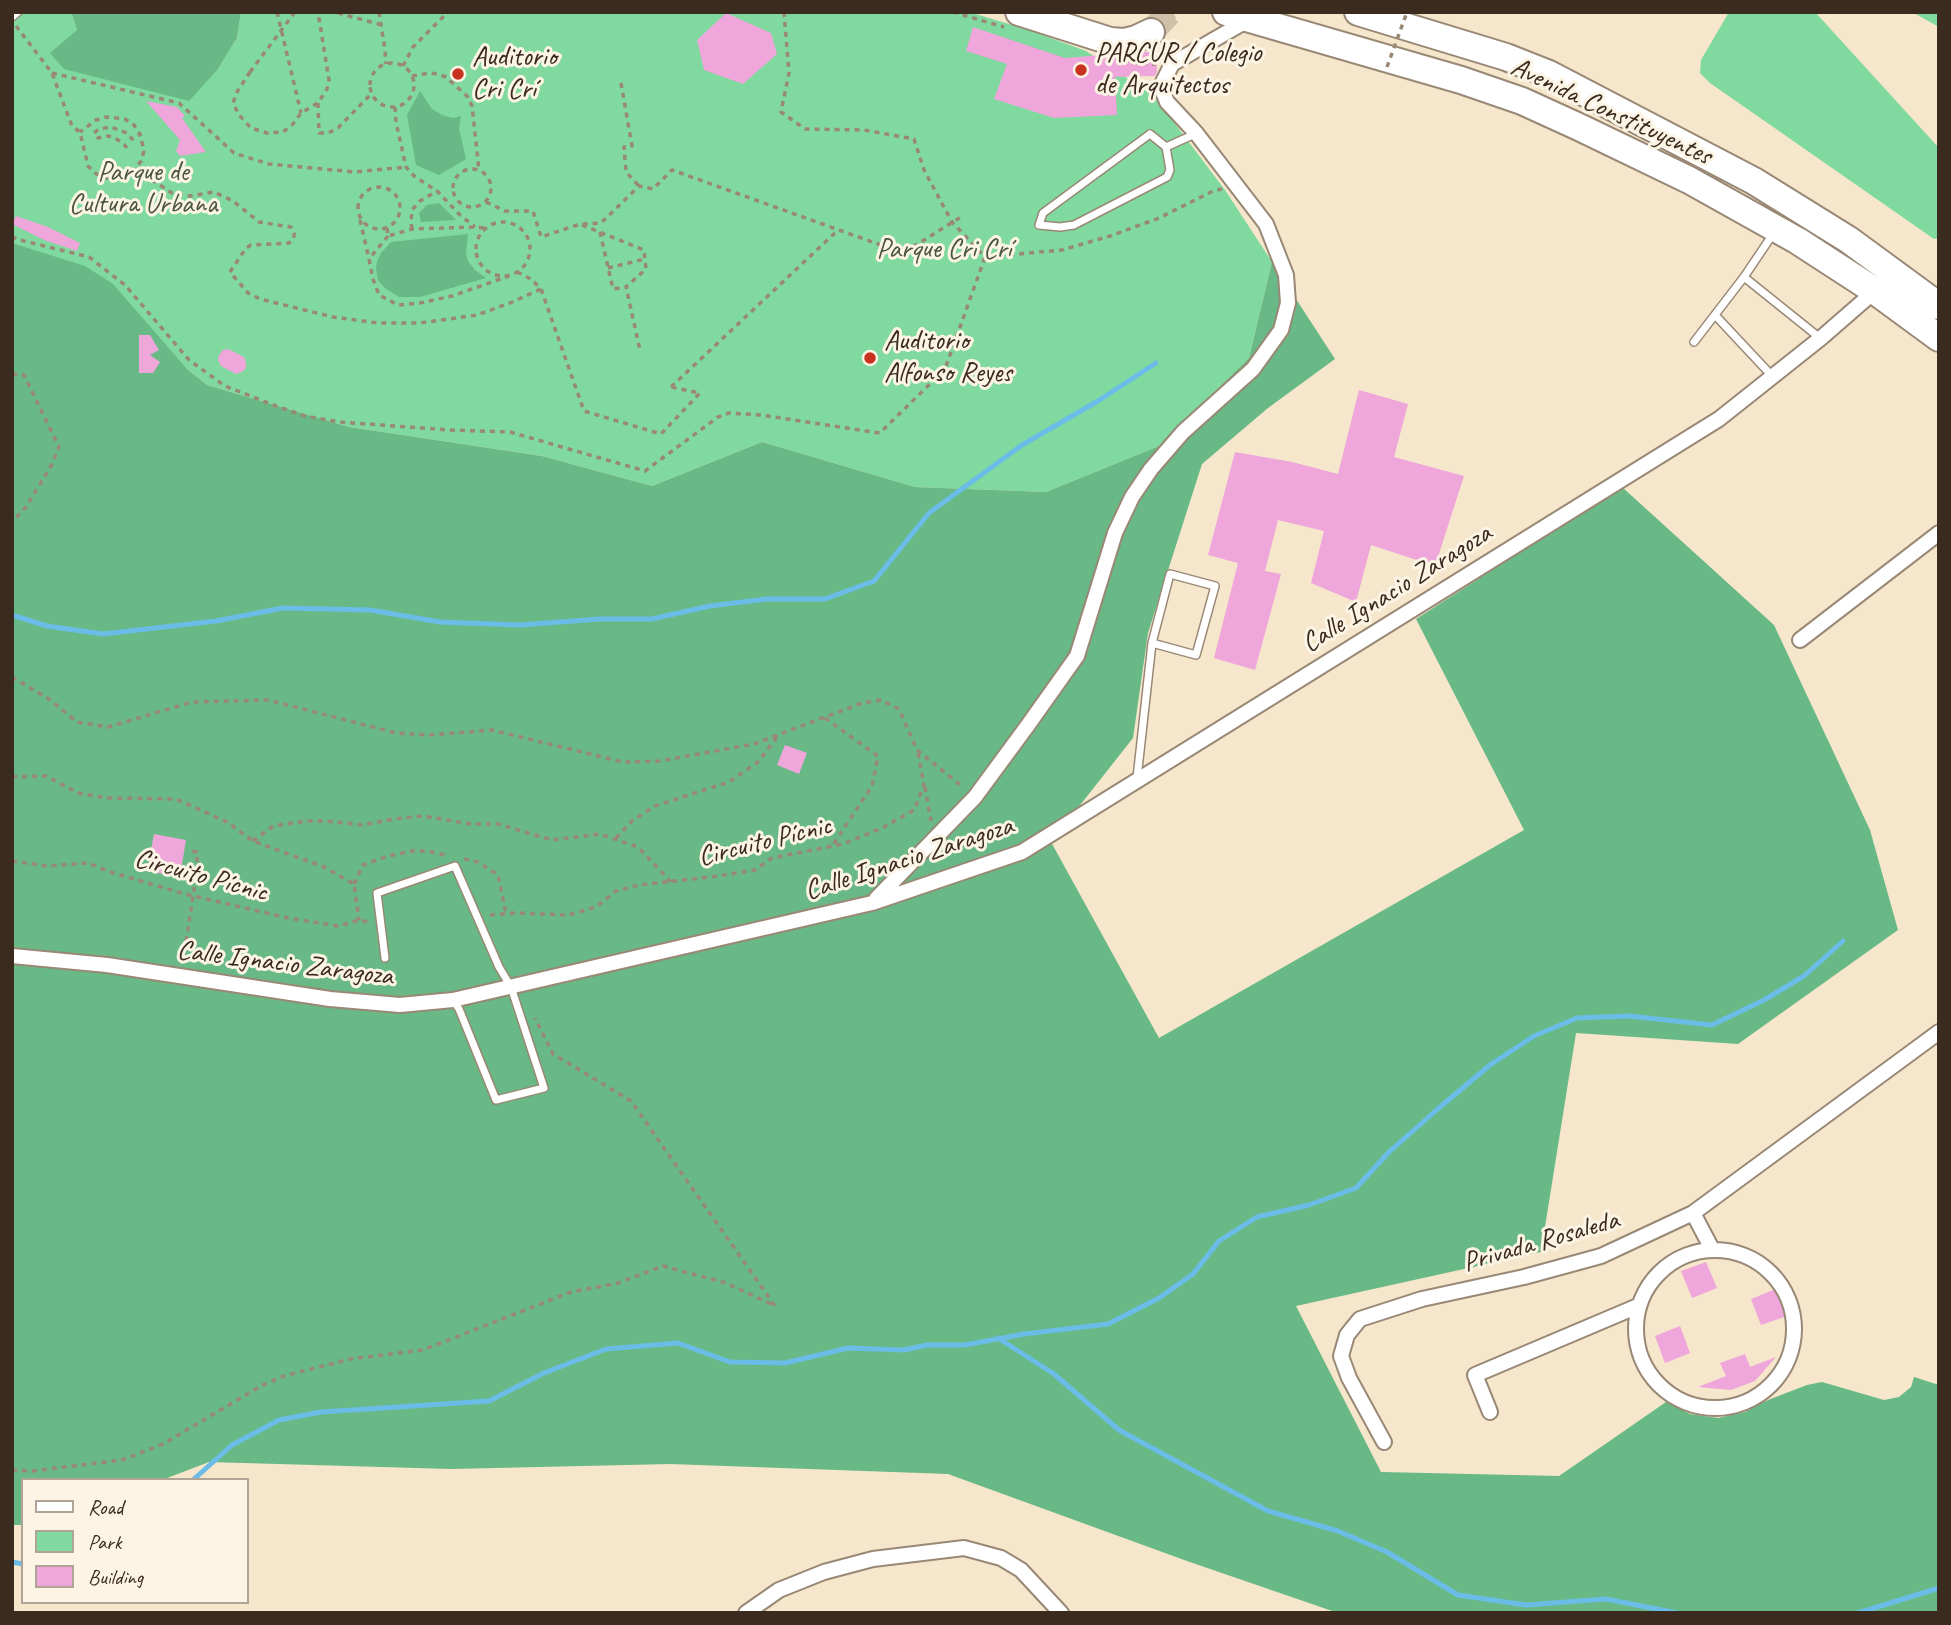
<!DOCTYPE html>
<meta charset="utf-8">
<style>
body{margin:0}
#map{position:relative;width:1951px;height:1625px;overflow:hidden;background:#f5e6cc;font-family:Caveat,sans-serif}
canvas{display:block}
.frame{position:absolute;inset:0;border:14px solid #3b2a1e;pointer-events:none}
.legend{position:absolute;left:21px;top:1478px;width:228px;height:126px;box-sizing:border-box;background:#fcf5e5;border:2px solid #afa495;margin:0;padding:9px 12px;list-style:none;font-size:21px;color:#3b2a1e}
.legend li{display:flex;align-items:center;gap:14px;height:35px}
.legend b{width:35px;border:2px solid #afa495}
</style>
<div id="map">
<canvas width="1951" height="1625"></canvas>
<div class="frame"></div>
<ul class="legend">
<li><b style="height:9px;background:#fff"></b>Road</li>
<li><b style="height:19px;background:#80d99e"></b>Park</li>
<li><b style="height:19px;background:#eea6db"></b>Building</li>
</ul>
</div>
<script>
const c = document.querySelector('canvas').getContext('2d');
c.lineJoin = 'round';
function paint(path, color) { c.fillStyle = color; c.fill(path, 'evenodd'); }
const toPath = rows => new Path2D(rows.map(r => 'M' + r).join(''));
function trace(path, color, width, dash) { c.strokeStyle = color; c.lineWidth = width; c.lineCap = dash ? 'butt' : 'round'; c.setLineDash(dash || []); c.stroke(path); }
function drawText(font, color, halo, rows, align = 'center') {
  c.font = font + ' Caveat,sans-serif'; c.lineWidth = 6; c.setLineDash([]); c.textBaseline = 'middle'; c.strokeStyle = halo; c.fillStyle = color; for (const [text, x, y, turn = 0] of rows) {
    c.save(); c.translate(x, y); c.rotate((+turn || 0) * Math.PI / 180); c.textAlign = isNaN(turn) ? turn : align; if (halo) c.strokeText(text, 0, 0); c.fillText(text, 0, 0); c.restore();
  }
}
const green = toPath([
 [12,12,71,12,77,30,218,69,237,38,241,12,969,12,1029,30,1086,51,1154,96,1225,190,1272,262,1249,358,1159,446,1046,492,915,487,762,442,652,486,542,456,349,427,207,385,187,369,12,243],
 [1729,12,1815,12,1939,148,1939,238,1934,239,1710,83,1700,73,1701,60],
 [1912,12,1939,12,1939,27]
]);
const forest = toPath([
 [71,12,241,12,237,38,218,69,189,101,64,69,50,53,77,30],
 [420,91,432,109,442,115,453,118,461,116,459,129,466,159,439,175,416,165,407,115],
 [439,203,456,220,421,222,419,213,427,205],
 [468,234,466,253,468,261,475,270,486,278,420,297,399,297,385,288,378,280,376,269,377,261,381,253,391,242],
 [12,243,85,266,113,284,187,369,207,385,349,427,542,456,652,486,762,442,915,487,1046,492,1159,446,1249,358,1272,262,1335,359,1268,408,1202,464,1148,633,1133,738,1051,842,1159,1038,1524,830,1416,619,1622,487,1774,625,1870,830,1898,930,1738,1044,1576,1033,1541,1252,1296,1306,1381,1472,1559,1476,1666,1402,1690,1414,1718,1418,1745,1412,1768,1400,1807,1385,1822,1382,1884,1400,1899,1397,1911,1387,1914,1377,1939,1385,1939,1613,1338,1613,1187,1561,948,1474,670,1464,451,1469,209,1462,162,1480,23,1480,23,1525,12,1525]
]);
const stream = toPath([
 [12,615,47,626,103,634,216,621,283,608,370,610,440,622,520,625,600,619,652,619,710,606,767,599,825,599,874,581,929,513,1022,445,1098,401,1156,363],
 [998,1338,1054,1374,1119,1430,1268,1511,1338,1531,1387,1552,1458,1595,1526,1605,1606,1599,1677,1613],
 [193,1480,232,1445,279,1420,321,1412,489,1401,544,1373,606,1349,678,1343,730,1362,785,1363,848,1348,904,1350,927,1345,965,1345,1024,1334,1108,1324,1159,1298,1193,1274,1219,1241,1257,1217,1309,1205,1356,1188,1389,1152,1440,1107,1490,1065,1534,1036,1577,1018,1629,1016,1712,1025,1764,1000,1804,976,1843,941],
 [12,1562,23,1564],
 [1858,1613,1939,1588]
]);
const building = toPath([
 [726,13,771,33,777,54,743,84,704,70,697,40],
 [973,27,1065,58,1102,55,1123,58,1145,52,1156,51,1157,72,1155,76,1115,77,1117,115,1054,118,994,99,1007,64,966,51],
 [146,101,177,107,185,116,182,118,206,152,180,156,176,151,180,140],
 [16,216,48,227,80,243,77,251,44,240,12,224],
 [139,335,150,335,159,350,150,355,160,362,153,373,139,373],
 [228,349,244,357,246,363,246,368,242,372,236,374,221,366,218,360,219,355,223,350],
 [1359,390,1408,404,1394,457,1464,476,1435,566,1371,545,1356,602,1311,583,1324,531,1278,520,1265,571,1281,574,1255,670,1214,658,1238,563,1208,555,1235,452,1292,462,1338,474],
 [785,745,807,753,799,774,777,765],
 [154,834,186,840,180,877,147,871],
 [1706,1262,1717,1288,1692,1298,1681,1271],
 [1776,1289,1787,1316,1761,1325,1751,1299],
 [1680,1326,1690,1353,1665,1363,1655,1336],
 [1745,1354,1750,1367,1776,1357,1755,1381,1731,1390,1698,1387,1726,1376,1720,1363]
]);
const streetTunnel = toPath([
 [1168,15,1172,12]
]);
const highwayTunnel = toPath([
 [1151,32,1170,12]
]);
const path = toPath([
 [277,12,301,113],
 [379,12,385,50,386,64],
 [784,12,789,73,781,112,805,129,864,130,914,139,924,170,952,222,985,257],
 [953,12,1004,27],
 [338,13,382,25],
 [16,26,52,73,72,126,80,132,88,166,95,173,106,178,116,179,127,175,135,169,141,161,144,151,140,134,134,125,125,119,106,117,96,120,80,132],
 [1132,63,1156,64],
 '370 85a22 22 0 1 1 44 0a22 22 0 1 1-44 0Z',
 [403,66,413,47,448,12],
 [250,72,237,92,233,103,239,115,251,128,267,133,283,132,293,124,301,113,318,103,327,89,329,80,318,12],
 [52,73,179,103,234,153,269,164,355,172,406,167],
 [412,76,430,73,437,74,446,77,467,96,472,106,479,170],
 [621,83,632,146,624,147,626,172,639,186],
 [318,103,319,133,328,133,338,128,372,93],
 [395,107,396,122,406,167,414,176,437,191,460,215,475,227],
 [127,148,123,143,113,137,108,136,98,138,94,133,99,129,111,127,127,133,132,139,140,134],
 '453 188a19 19 0 1 1 38 0a19 19 0 1 1-38 0Z',
 [135,169,172,193,190,196,214,192,233,201,259,222,291,227,294,233,294,238,289,243,251,245,246,248,230,272,248,293,260,299,333,317,378,323,420,323,477,315,510,303,541,289],
 '358 208a21 21 0 1 1 42 0a21 21 0 1 1-42 0Z',
 [486,202,505,211,533,211,541,237,580,224,601,223,639,186,653,189,672,170,903,253,961,217],
 [360,220,369,259],
 '476 249a27 27 0 1 1 54 0a27 27 0 1 1-54 0Z',
 [582,225,644,250,646,269,626,287,640,350],
 [387,228,388,236,412,229,475,227,485,228],
 [412,229,411,221,412,210,420,201,437,191],
 [600,232,613,289,626,287],
 [12,236,16,239,89,257,125,285,189,360,225,386,276,406,305,416,339,422,450,430,510,432,645,471,718,417,729,413,761,415,880,433,945,369,985,257,1062,250,1110,236,1159,218,1213,191,1222,189],
 [388,236,369,259,373,279,379,295,398,305,420,303,452,296,509,276],
 [608,268,645,259],
 [517,272,531,279,541,289,584,411,661,434,700,393,671,387],
 [12,374,24,375,59,447,51,466,26,507,12,522],
 [671,387,837,231],
 [12,677,49,699,77,722,108,727,192,702,268,700,396,733,429,735,492,730,623,762,660,761,754,744,862,703,881,700,899,709,917,750,964,788],
 [825,718,878,756,872,786,833,845],
 [12,777,46,776,78,793,107,798,176,799,227,822,253,841,324,867,354,884,359,920],
 [925,787,931,821],
 [616,838,632,821,655,806,729,782,758,762,777,737],
 [253,841,273,826,306,821,326,821,363,825,393,819,423,816,471,824,498,824,552,840,600,834,638,847,671,882],
 [464,859,478,862,498,875,506,914],
 [12,861,47,866,88,863,110,872,185,894,288,918,338,926,359,920,368,922],
 [354,884,363,865,388,856,412,851,428,851,449,856],
 [490,915,516,913,568,915,596,907,616,891,639,885,718,876,755,870,772,858,843,844,882,828,914,810,924,785,918,752],
 [183,961,197,871,197,852,190,851],
 [12,1470,32,1471,122,1460,163,1444,261,1386,284,1376,350,1359,423,1350,571,1292,618,1283,663,1266,726,1283,775,1306,631,1101,553,1054,535,1018]
]);
const lane = toPath([
 [12,17,18,12],
 [1150,134,1166,147,1170,170,1167,177,1074,225,1060,227,1039,225,1043,213,1150,134],
 [1166,147,1195,134],
 [1744,277,1773,234],
 [1715,315,1773,377],
 [1694,342,1744,277,1820,338],
 [1137,778,1152,643,1170,574,1215,586,1196,655,1152,643],
 [385,958,377,893,455,866,499,967,511,987,544,1088,496,1100,459,1009,453,1000]
]);
const street = toPath([
 [1800,640,1939,533],
 [876,899,975,797,1028,725,1077,656,1115,533,1132,497,1151,469,1183,432,1253,369,1281,330,1288,303,1286,275,1266,224,1196,133,1167,102,1163,92,1163,82,1172,64,1248,20],
 [12,956,107,965,330,999,400,1005,453,1000,872,903,1022,852,1719,419,1821,338,1875,291],
 [1693,1213,1712,1249],
 '1636 1329a79 79 0 1 1 158 0a79 79 0 1 1-158 0Z',
 [1490,1412,1475,1375,1638,1306],
 [1384,1442,1349,1378,1341,1356,1347,1335,1360,1319,1422,1299,1524,1277,1601,1256,1693,1213,1939,1032],
 [746,1613,779,1590,824,1572,873,1559,964,1548,1001,1558,1021,1570,1061,1613]
]);
const highway = toPath([
 [1019,12,1110,41,1124,42,1136,39,1151,32],
 [1226,12,1461,80,1522,101,1579,127,1689,180,1798,241,1875,291,1939,338],
 [1358,12,1506,57,1549,74,1754,181,1849,240,1939,306]
]);
const pathBridge = toPath([
 [1387,67,1407,12],
 [250,72,295,12]
]);
const markers = [
 [1081,70,7,"#c8321e"],
 [458,74,7,"#c8321e"],
 [870,358,7,"#c8321e"]
];
const poiNames = [
 ["PARCUR / Colegio",1095,54],
 ["de Arquitectos",1095,86],
 ["Auditorio",472,58],
 ["Cri Crí",472,90],
 ["Auditorio",884,342],
 ["Alfonso Reyes",884,374]
];
const streetNames = [
 ["Avenida Constituyentes",1611,112,25],
 ["Calle Ignacio Zaragoza",1397,589,-32],
 ["Circuito Pícnic",765,842,-14],
 ["Calle Ignacio Zaragoza",909,859,-18],
 ["Circuito Pícnic",201,876,15],
 ["Calle Ignacio Zaragoza",285,964,7],
 ["Privada Rosaleda",1541,1242,-16]
];
const parkNames = [
 ["Parque de",143,173],
 ["Cultura Urbana",143,205],
 ["Parque Cri Crí",944,250]
];
paint(green, '#80d99e');
paint(forest, '#68b985');
trace(stream, '#6bbde7', 5);
paint(building, '#eea6db');
trace(streetTunnel, '#d0c0a9', 14, [14, 7]);
trace(highwayTunnel, '#d0c0a9', 26, [26, 13]);
trace(lane, '#988875', 10);
trace(street, '#988875', 18);
trace(highway, '#988875', 30);
trace(path, '#988875', 3.5, [5, 5]);
trace(lane, '#fff', 7);
trace(street, '#fff', 14);
trace(highway, '#fff', 26);
trace(pathBridge, '#988875', 3.5, [5, 5]);
for (const [x, y, r, color] of markers) { const dot = new Path2D(); dot.arc(x, y, r, 0, 2 * Math.PI); c.fillStyle = color; c.fill(dot); trace(dot, '#fcf5e5', 2.5); }
drawText('28px', '#3b2a1e', '#fcf5e5', poiNames, 'left');
drawText('28px', '#3b2a1e', '#fcf5e5', streetNames);
drawText('28px', '#4c563e', '#fcf5e5', parkNames);
</script>
